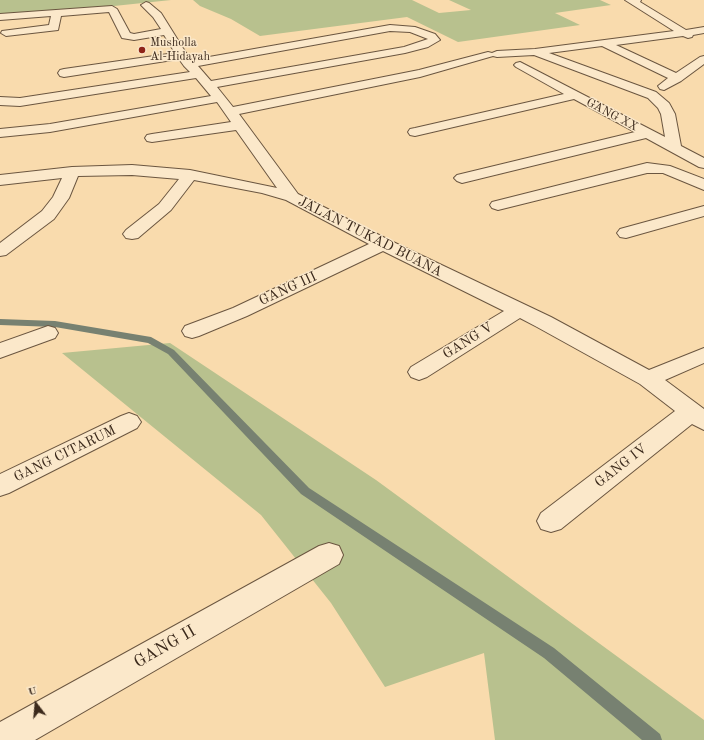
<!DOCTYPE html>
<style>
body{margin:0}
#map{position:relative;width:704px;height:740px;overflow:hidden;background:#f9dbad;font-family:"Old Standard TT",serif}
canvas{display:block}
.north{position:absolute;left:16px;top:684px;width:40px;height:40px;-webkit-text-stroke:3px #fbe8ca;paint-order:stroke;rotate:344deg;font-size:11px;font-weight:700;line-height:16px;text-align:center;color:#3c2a1c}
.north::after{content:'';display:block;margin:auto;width:14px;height:18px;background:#3c2a1c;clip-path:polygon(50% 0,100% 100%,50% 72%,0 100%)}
</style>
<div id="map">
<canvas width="704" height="740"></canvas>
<div class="north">U</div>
</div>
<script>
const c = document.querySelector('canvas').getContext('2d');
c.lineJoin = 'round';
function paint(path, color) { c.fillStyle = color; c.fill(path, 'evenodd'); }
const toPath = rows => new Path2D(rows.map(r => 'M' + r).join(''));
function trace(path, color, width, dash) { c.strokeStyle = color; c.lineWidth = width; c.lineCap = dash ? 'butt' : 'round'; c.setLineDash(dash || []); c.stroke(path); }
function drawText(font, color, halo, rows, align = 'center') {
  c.font = font + ' "Old Standard TT",serif'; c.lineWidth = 3; c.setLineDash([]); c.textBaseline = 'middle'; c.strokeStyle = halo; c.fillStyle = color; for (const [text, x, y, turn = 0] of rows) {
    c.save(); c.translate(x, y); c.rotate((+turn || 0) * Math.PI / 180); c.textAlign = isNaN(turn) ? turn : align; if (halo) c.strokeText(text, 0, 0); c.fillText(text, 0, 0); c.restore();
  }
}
const green = toPath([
 [0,0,171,0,0,18],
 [193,0,412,0,439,13,471,10,449,0,600,0,611,5,555,13,580,25,458,42,407,17,260,36,231,19,200,6],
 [170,343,376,480,704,720,704,740,495,740,484,653,385,687,331,603,261,515,62,353]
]);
const stream = toPath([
 [0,319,55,321,151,337,174,350,309,488,554,648,660,734,662,740,642,740,544,658,301,494,168,354,148,343,55,327,0,325,0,319]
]);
const street = toPath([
 [625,0,641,0,640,2,686,30,704,27,704,33,693,35,692,37,688,38,683,36,616,45,676,73,700,57,704,56,704,64,681,81,664,90,660,89,658,86,668,78,602,46,549,53,656,92,669,103,675,114,681,146,704,158,704,168,699,167,646,138,462,183,457,181,454,178,457,175,635,132,574,99,415,136,410,135,408,132,410,129,415,128,564,94,516,67,514,65,516,63,520,62,665,137,661,114,658,108,648,98,534,55,497,57,493,56,420,77,239,114,298,194,389,240,551,317,649,370,704,348,704,363,665,380,704,409,704,430,692,424,561,529,551,532,541,529,537,521,541,513,675,411,640,384,537,327,520,318,427,377,419,380,411,377,408,372,411,367,504,311,383,251,247,316,199,336,192,338,185,336,182,331,185,326,233,308,369,244,286,200,262,193,194,180,171,210,138,238,132,239,126,238,123,234,126,230,159,204,179,179,132,175,78,176,69,198,54,219,6,255,0,256,0,243,42,211,53,197,62,178,0,185,0,175,72,167,132,165,190,170,277,188,236,130,152,142,147,141,145,138,147,135,152,134,231,122,217,102,50,132,0,137,0,129,50,124,211,96,196,78,20,106,0,105,0,97,20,98,190,72,184,66,179,59,64,77,60,76,58,73,60,70,64,69,175,53,164,35,134,40,122,38,109,12,61,16,58,30,6,36,1,33,2,31,49,25,51,16,0,20,0,14,112,6,117,9,130,33,134,34,161,29,153,17,141,5,146,2,149,3,161,13,186,53,192,60,390,25,415,27,435,34,440,40,428,47,405,53,217,87,233,107,419,70,488,52,492,53,497,51,535,49,674,31,625,0],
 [390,31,410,32,428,39,404,47,211,81,198,66,390,31],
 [647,163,670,166,704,179,704,190,663,173,647,173,498,210,492,208,490,205,492,202,647,163],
 [704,206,704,216,626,238,620,237,617,233,620,229,704,206],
 [48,326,55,328,58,333,55,338,0,358,0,343,48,326],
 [129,413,137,416,141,422,137,428,9,493,0,496,0,474,121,416,129,413],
 [329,543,339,546,343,555,339,564,35,740,0,740,0,722,319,546,329,543]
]);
const markers = [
 [142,50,4,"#8f2418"]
];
const farPoinames = [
 ["Musholla",150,43],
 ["Al-Hidayah",150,57]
];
const farStreetnames = [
 ["GANG XX",612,115,28]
];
const streetNames = [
 ["JALAN TUKAD BUANA",370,237,27],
 ["GANG III",288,289,-25],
 ["GANG V",468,341,-32],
 ["GANG CITARUM",65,454,-26],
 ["GANG IV",621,466,-38]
];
const nearStreetnames = [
 ["GANG II",165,647,-30]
];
paint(green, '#b8c18e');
paint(stream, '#778171');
trace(street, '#6b5640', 2);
paint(street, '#fbe8ca');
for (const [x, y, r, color] of markers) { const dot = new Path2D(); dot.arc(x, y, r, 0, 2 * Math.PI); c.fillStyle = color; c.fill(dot); trace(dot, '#fbe8ca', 1.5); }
drawText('12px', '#3c2a1c', '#fbe8ca', farPoinames, 'left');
drawText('12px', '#3c2a1c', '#fbe8ca', farStreetnames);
drawText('14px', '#3c2a1c', '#fbe8ca', streetNames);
drawText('17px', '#3c2a1c', '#fbe8ca', nearStreetnames);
</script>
